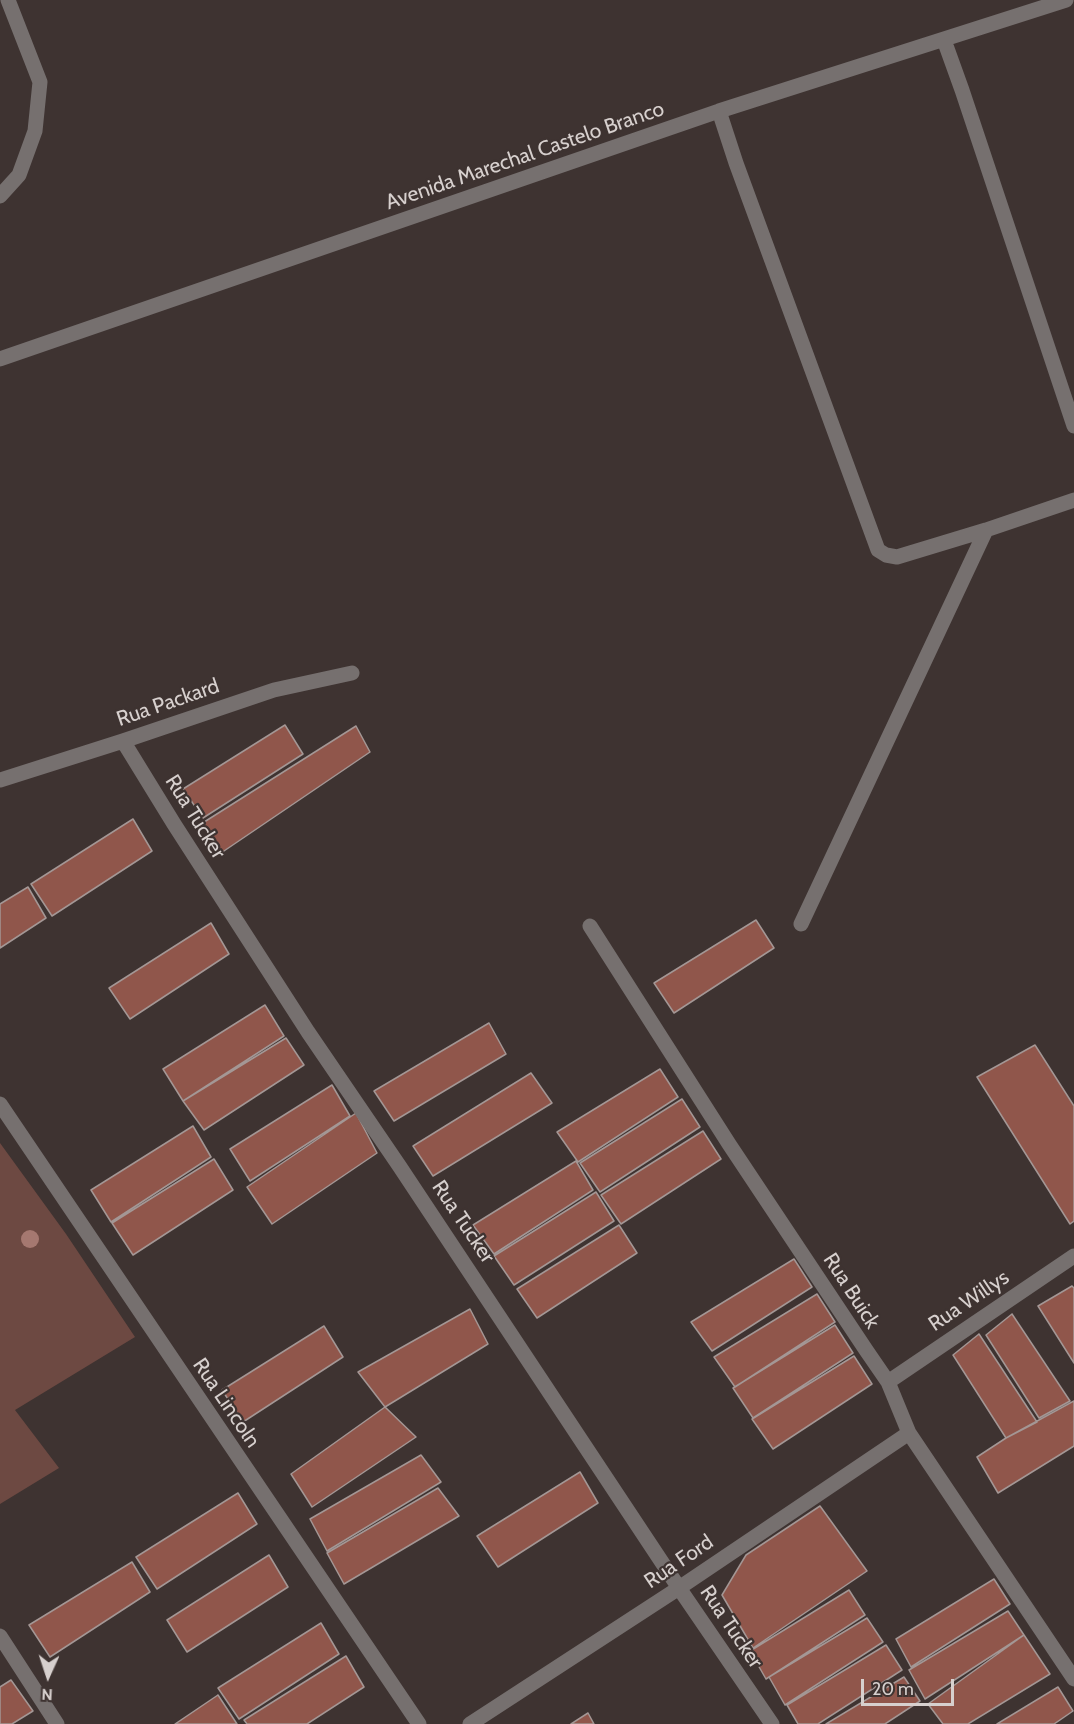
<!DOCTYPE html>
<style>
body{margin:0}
#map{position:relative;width:1074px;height:1724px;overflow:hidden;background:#3e3331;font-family:Cabin,sans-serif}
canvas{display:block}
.north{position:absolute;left:18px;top:1646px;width:60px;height:60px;-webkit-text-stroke:4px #3e3331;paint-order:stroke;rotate:183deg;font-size:16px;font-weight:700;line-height:24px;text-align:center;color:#d7d0ce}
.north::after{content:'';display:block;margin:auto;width:21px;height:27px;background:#d7d0ce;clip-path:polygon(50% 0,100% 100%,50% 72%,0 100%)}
.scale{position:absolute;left:861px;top:1679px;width:93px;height:27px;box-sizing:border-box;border:3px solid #d7d0ce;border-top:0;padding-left:8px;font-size:18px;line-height:21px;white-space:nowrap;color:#d7d0ce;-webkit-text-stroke:4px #3e3331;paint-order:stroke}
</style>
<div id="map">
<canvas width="1074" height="1724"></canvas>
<div class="north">N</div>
<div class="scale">20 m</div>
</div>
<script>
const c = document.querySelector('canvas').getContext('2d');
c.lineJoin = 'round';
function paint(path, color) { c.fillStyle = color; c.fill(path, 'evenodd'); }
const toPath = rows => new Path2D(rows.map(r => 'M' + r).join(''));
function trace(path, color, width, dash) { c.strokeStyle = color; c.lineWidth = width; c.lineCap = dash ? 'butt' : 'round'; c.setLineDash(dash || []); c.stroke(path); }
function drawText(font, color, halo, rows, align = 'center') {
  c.font = font + ' Cabin,sans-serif'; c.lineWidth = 4.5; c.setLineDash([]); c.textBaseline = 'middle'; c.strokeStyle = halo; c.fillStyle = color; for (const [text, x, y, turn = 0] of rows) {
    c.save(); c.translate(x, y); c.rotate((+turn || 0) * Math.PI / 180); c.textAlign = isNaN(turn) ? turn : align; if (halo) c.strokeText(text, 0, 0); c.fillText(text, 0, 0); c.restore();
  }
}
const green = toPath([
 [0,1143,66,1234,135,1337,15,1410,59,1468,0,1504]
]);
const building = toPath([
 [285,725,303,754,203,818,183,789,285,725],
 [356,726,370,752,221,853,201,824,356,726],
 [133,819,152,851,52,916,31,884,133,819],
 [28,887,46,918,0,948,0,904,28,887],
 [756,920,774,948,674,1013,654,983,756,920],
 [211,923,229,954,130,1019,109,988,211,923],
 [265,1005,284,1036,183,1101,163,1069,265,1005],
 [489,1023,506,1054,394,1121,374,1091,489,1023],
 [286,1038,304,1065,204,1130,183,1101,286,1038],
 [1035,1045,1074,1106,1074,1221,1070,1224,977,1077,1035,1045],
 [660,1069,678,1097,578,1162,557,1132,660,1069],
 [531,1073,552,1103,433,1176,413,1146,531,1073],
 [332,1085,350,1116,250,1181,230,1149,332,1085],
 [682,1099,700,1127,600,1192,580,1163,682,1099],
 [356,1113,377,1153,272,1224,247,1187,356,1113],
 [193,1126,211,1157,111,1222,91,1190,193,1126],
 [703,1131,721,1159,621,1224,601,1195,703,1131],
 [214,1159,233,1190,133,1255,112,1223,214,1159],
 [576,1161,593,1190,494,1254,473,1225,576,1161],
 [596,1192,614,1221,514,1285,494,1256,596,1192],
 [619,1225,637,1253,537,1318,517,1289,619,1225],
 [794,1259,812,1287,712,1351,691,1322,794,1259],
 [1072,1286,1074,1288,1074,1363,1038,1306,1072,1286],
 [817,1294,835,1322,735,1387,714,1357,817,1294],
 [470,1309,488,1344,385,1407,358,1372,470,1309],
 [1012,1314,1070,1401,1039,1418,986,1335,1012,1314],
 [835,1325,853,1353,753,1418,733,1388,835,1325],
 [324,1326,343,1357,243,1422,222,1390,324,1326],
 [979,1334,1037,1422,1006,1438,953,1355,979,1334],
 [854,1356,872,1384,773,1449,752,1419,854,1356],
 [1074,1401,1074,1446,998,1493,977,1457,1006,1438,1074,1401],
 [385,1407,416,1437,312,1507,291,1474,385,1407],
 [421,1455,441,1482,327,1551,310,1519,421,1455],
 [580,1472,598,1503,498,1567,477,1536,580,1472],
 [438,1488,459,1516,344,1584,327,1553,438,1488],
 [238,1493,257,1524,157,1589,136,1557,238,1493],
 [820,1506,867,1571,753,1648,722,1595,746,1555,820,1506],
 [269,1555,288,1587,187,1652,167,1620,269,1555],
 [132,1562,150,1592,50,1657,29,1625,132,1562],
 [994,1579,1010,1604,911,1667,896,1639,994,1579],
 [849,1590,865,1615,766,1679,750,1651,849,1590],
 [1008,1611,1024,1635,925,1699,909,1670,1008,1611],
 [867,1618,883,1642,785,1705,769,1677,867,1618],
 [321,1623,339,1654,239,1719,218,1688,321,1623],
 [1024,1635,1050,1674,968,1724,943,1724,928,1704,1024,1635],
 [886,1645,902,1670,818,1724,798,1724,787,1705,886,1645],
 [346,1656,364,1687,307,1724,247,1724,244,1720,346,1656],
 [904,1677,920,1701,885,1724,826,1724,904,1677],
 [11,1680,33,1711,12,1724,0,1724,0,1687,11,1680],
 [1058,1687,1073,1711,1054,1724,997,1724,1058,1687],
 [218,1695,237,1724,175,1724,218,1695],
 [588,1713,594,1724,571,1724,588,1713]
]);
const minor = toPath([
 [944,40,962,90,1074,426],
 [719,111,736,163,878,550,886,555,897,557,986,530,1074,500],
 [0,196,19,175,35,131,40,82,8,0],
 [0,359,719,111,1066,0],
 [123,741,174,824,308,1032,400,1167,679,1588,772,1724],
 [0,780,123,741,274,690,352,673],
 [801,924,986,530],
 [590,926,729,1144,866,1350,888,1382,909,1433,1074,1679],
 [0,1104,419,1724],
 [888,1382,1074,1256],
 [0,1636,57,1724],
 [470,1724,679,1588,909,1433]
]);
const trees = [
 [30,1239]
];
const streetNames = [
 ["Avenida Marechal Castelo Branco",525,156,-19],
 ["Rua Packard",168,703,-19],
 ["Rua Tucker",195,817,58],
 ["Rua Tucker",463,1222,56],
 ["Rua Buick",851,1291,57],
 ["Rua Willys",969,1301,-34],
 ["Rua Lincoln",226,1403,56],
 ["Rua Ford",679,1562,-34],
 ["Rua Tucker",731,1627,56]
];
paint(green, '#6d4942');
paint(building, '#90564b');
trace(building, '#a49795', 1.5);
trace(minor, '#76706f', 15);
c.fillStyle = '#a57870';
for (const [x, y] of trees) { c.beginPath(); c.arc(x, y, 9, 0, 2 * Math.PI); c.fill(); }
drawText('21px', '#d7d0ce', '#3e3331', streetNames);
</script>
